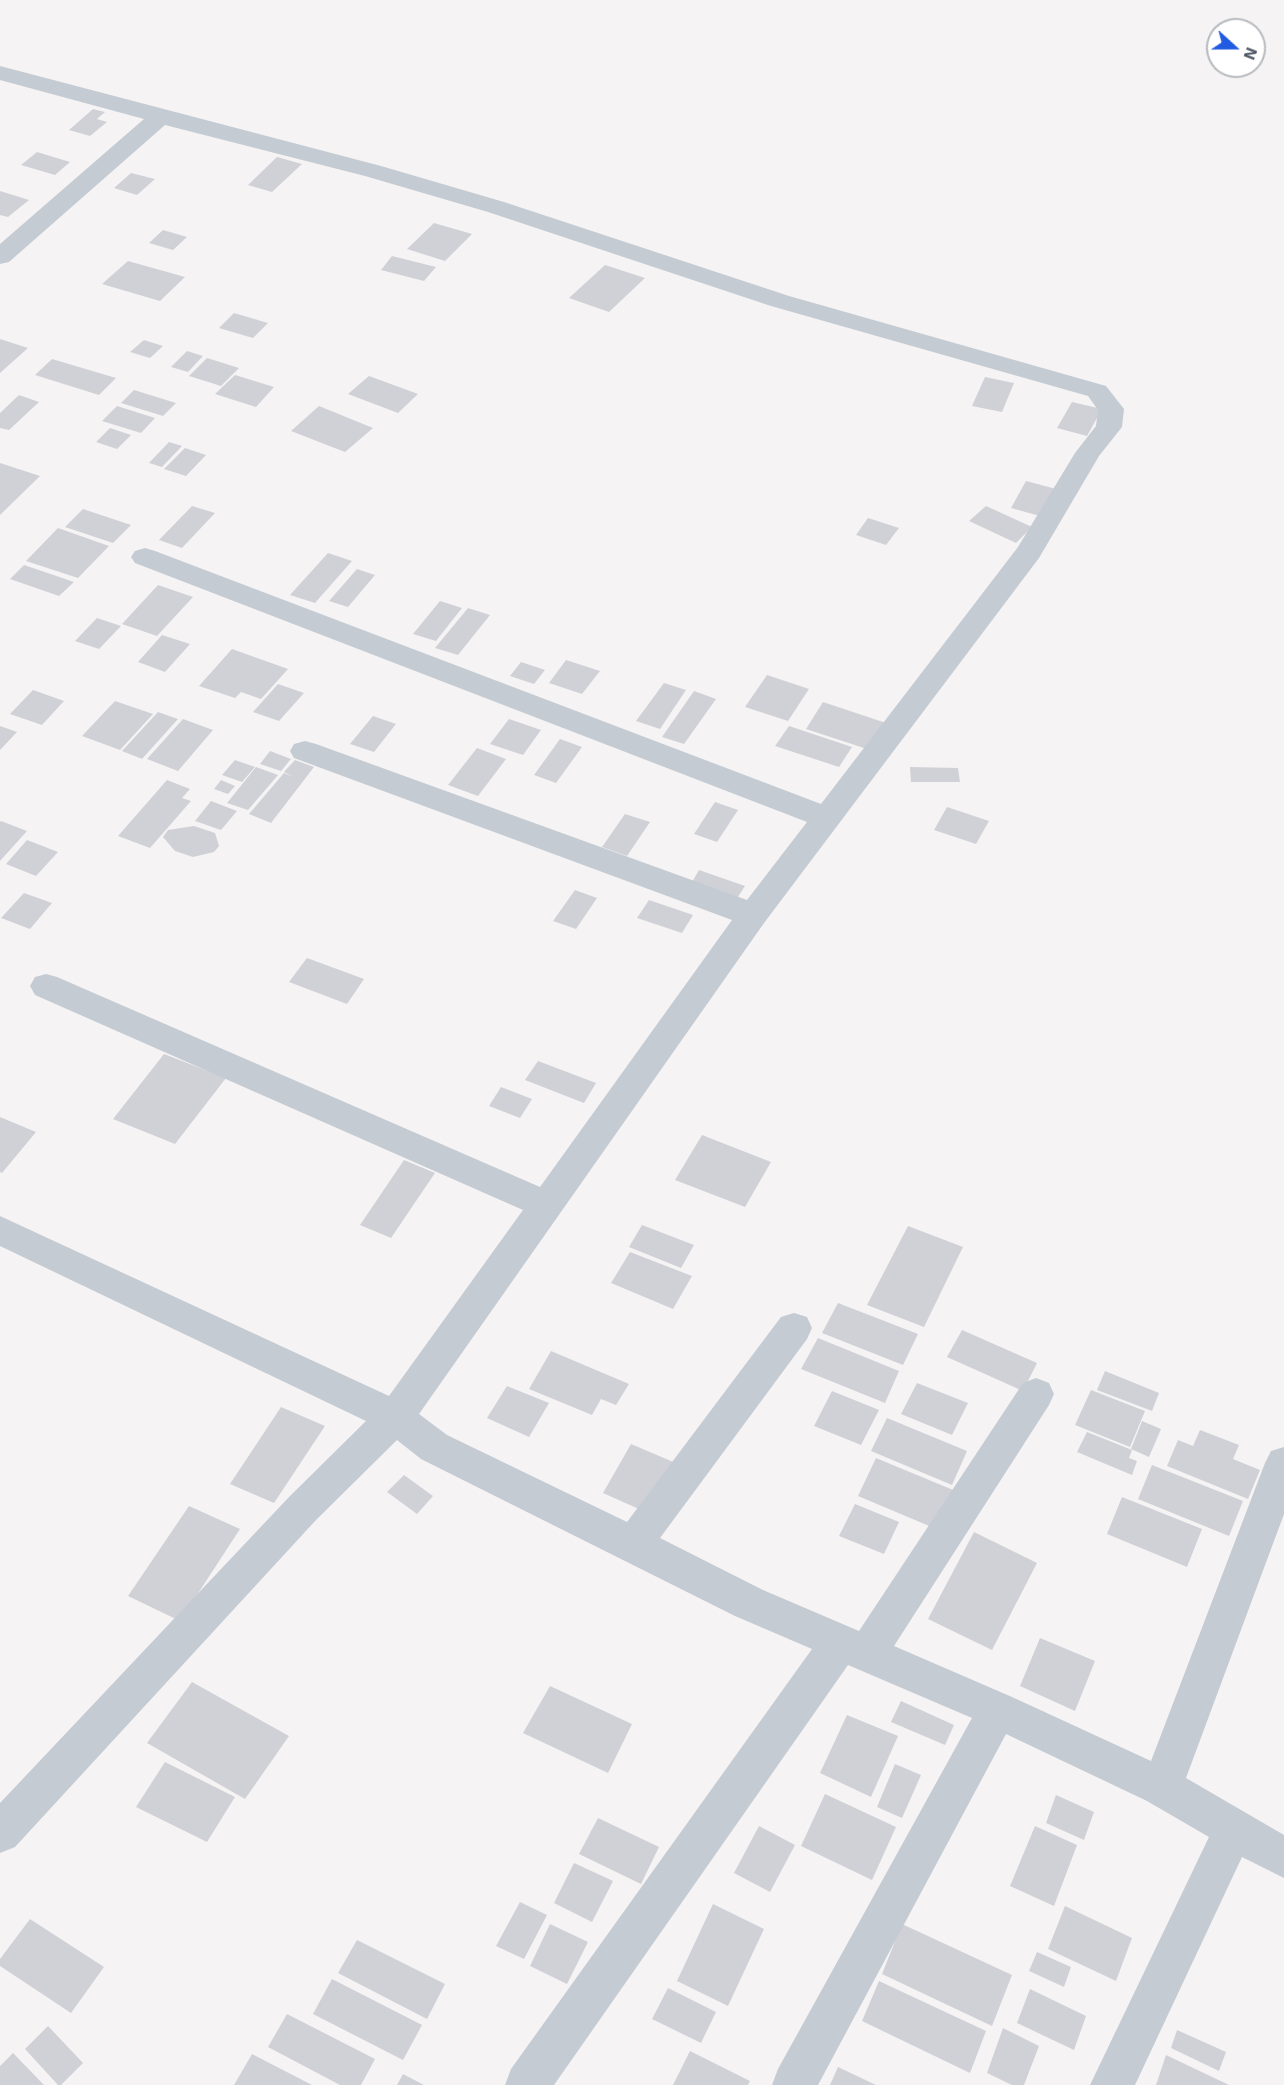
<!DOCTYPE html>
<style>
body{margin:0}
#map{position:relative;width:1284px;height:2085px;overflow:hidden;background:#f5f3f3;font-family:"Exo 2",sans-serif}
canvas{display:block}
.north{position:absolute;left:1206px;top:18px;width:60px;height:60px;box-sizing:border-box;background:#fff;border:2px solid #b7babf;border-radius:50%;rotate:111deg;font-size:16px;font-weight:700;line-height:24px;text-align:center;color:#4b5360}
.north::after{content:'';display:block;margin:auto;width:21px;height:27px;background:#205be2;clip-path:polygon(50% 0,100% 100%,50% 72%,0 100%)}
</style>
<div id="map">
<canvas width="1284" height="2085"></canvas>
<div class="north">N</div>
</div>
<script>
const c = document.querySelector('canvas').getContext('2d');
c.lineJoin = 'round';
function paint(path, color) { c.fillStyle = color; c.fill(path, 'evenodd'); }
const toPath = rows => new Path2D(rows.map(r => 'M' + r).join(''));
const building = toPath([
 [93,109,105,112,97,119,107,122,90,136,69,130],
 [37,152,70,162,55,175,21,165],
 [277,157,302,164,272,192,248,185],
 [131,173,155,179,137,195,114,188],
 [0,191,29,200,8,217,0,215],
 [434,223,472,234,445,261,407,249],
 [163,230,187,237,173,250,149,243],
 [392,256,436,267,424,281,381,270],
 [128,261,185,277,160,301,102,284],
 [605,265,645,278,609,312,569,298],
 [234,313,268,323,253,338,219,328],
 [0,339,28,348,0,373],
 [144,340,163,346,150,358,130,352],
 [187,351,203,356,188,372,171,367],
 [207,358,239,368,221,386,189,376],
 [52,359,116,378,99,395,35,375],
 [235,375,274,387,256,407,215,394],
 [369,376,418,394,398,413,348,394],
 [985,377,1014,383,1002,412,972,406],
 [134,390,176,403,163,416,121,403],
 [19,395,39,402,9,430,0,428,0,413],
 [1072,402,1102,409,1087,436,1057,428],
 [117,406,155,418,141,433,102,421],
 [319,406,373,428,345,452,291,431],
 [110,428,131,435,117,449,96,442],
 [169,442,182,446,162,467,149,463],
 [185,448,206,455,186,476,164,469],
 [0,463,40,476,0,515],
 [1026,481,1056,489,1040,516,1011,508],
 [192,506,215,513,182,548,159,540],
 [986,506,1032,527,1016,543,969,521],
 [83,509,131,525,113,543,65,527],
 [868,518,899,528,886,545,856,535],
 [58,528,109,546,78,578,26,561],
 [328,553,352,561,315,603,290,595],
 [24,565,74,582,59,596,10,579],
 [357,569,375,575,348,607,329,601],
 [158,585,193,597,157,636,122,624],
 [440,601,462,608,436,641,413,634],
 [468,608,490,615,458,655,435,648],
 [97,618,121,626,99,649,75,641],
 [162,635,190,644,165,672,138,662],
 [232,649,288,669,261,699,241,692,235,698,199,686],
 [566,660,600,671,582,694,549,683],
 [521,662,545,670,534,684,510,676],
 [767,675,809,689,788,721,745,707],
 [664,683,686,690,660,729,636,721],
 [278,684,304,693,279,721,253,712],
 [33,690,64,701,42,725,10,714],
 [694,691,716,699,684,744,662,737],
 [115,701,153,714,120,750,82,736],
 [823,702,889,724,873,751,806,729],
 [158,712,178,719,142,759,122,751],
 [373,716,396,724,374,752,350,744],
 [183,719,213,730,178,771,147,759],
 [509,719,541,730,523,755,490,744],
 [0,726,17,732,0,750],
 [789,726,852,747,839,767,775,746],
 [560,739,582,747,556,783,534,775],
 [477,748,506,759,478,796,448,785],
 [270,751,291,759,281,771,260,764],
 [235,760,255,767,242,782,222,775],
 [295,760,314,767,271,823,249,814,284,773,294,777,284,772],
 [256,767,278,775,248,810,227,803],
 [910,767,958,768,960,782,911,782],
 [167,780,190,789,182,798,191,801,150,848,118,836],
 [221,780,235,786,228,794,214,789],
 [211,801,237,811,221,830,195,821],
 [715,802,738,810,717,842,694,834],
 [947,807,989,821,976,844,934,830],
 [625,814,650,822,627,856,602,847],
 [1,821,27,831,0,861,0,822],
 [194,826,215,833,219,846,214,852,193,857,175,851,163,837,168,830],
 [27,840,58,852,36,876,6,864],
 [699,870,745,886,736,900,691,884],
 [575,890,597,898,576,929,553,921],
 [24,893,52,903,30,929,1,918],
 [649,900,693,915,682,933,637,918],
 [307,958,364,979,347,1004,289,982],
 [164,1054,226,1078,175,1144,113,1119],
 [538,1061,596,1083,584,1103,525,1080],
 [501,1087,532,1099,520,1118,489,1106],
 [0,1117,36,1132,2,1173,0,1172],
 [702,1135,771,1162,745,1207,675,1180],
 [404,1160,435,1173,391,1238,360,1225],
 [642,1225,694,1245,681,1268,629,1247],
 [908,1226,963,1247,924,1327,867,1305],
 [630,1252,692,1276,673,1309,611,1283],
 [838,1303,918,1334,903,1365,822,1333],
 [962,1330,1037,1363,1023,1391,947,1357],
 [818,1338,899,1371,885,1403,801,1369],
 [551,1351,629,1384,616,1405,601,1399,592,1415,529,1389],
 [1105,1371,1159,1393,1152,1411,1097,1390],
 [917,1383,968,1403,952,1435,901,1414],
 [507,1386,549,1403,529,1437,487,1418],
 [1091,1390,1145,1411,1130,1447,1075,1425],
 [832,1391,879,1410,861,1445,814,1426],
 [281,1407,325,1426,274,1503,230,1484],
 [887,1418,967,1451,952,1485,871,1451],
 [1142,1421,1161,1429,1149,1457,1131,1449],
 [1200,1430,1239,1445,1233,1459,1260,1470,1248,1499,1167,1466,1178,1440,1193,1446],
 [1087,1432,1132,1450,1129,1458,1137,1461,1132,1475,1077,1452],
 [631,1444,678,1464,650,1514,603,1493],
 [876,1458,958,1492,941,1531,858,1496],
 [1152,1465,1243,1501,1229,1536,1138,1499],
 [404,1475,433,1496,417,1514,387,1492],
 [1122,1497,1202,1529,1187,1567,1107,1534],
 [855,1504,899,1522,884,1554,839,1536],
 [189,1506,240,1529,180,1621,128,1596],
 [974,1532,1037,1563,992,1650,928,1619],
 [1040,1638,1095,1661,1075,1711,1020,1686],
 [192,1682,289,1736,245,1799,147,1743],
 [550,1686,632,1724,608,1773,523,1733],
 [901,1701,954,1725,945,1745,891,1722],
 [847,1715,898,1736,871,1797,820,1773],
 [165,1762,235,1797,207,1842,136,1807],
 [895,1764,921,1775,902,1818,877,1807],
 [825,1794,896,1827,872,1880,801,1846],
 [1056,1795,1094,1812,1084,1840,1046,1823],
 [598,1818,659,1847,641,1884,579,1854],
 [759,1826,795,1845,770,1892,734,1873],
 [1035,1826,1077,1845,1054,1906,1010,1886],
 [574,1863,613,1881,592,1922,554,1903],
 [520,1902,547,1915,524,1959,496,1946],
 [713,1904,764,1929,728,2006,677,1981],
 [1065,1906,1132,1938,1116,1981,1048,1949],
 [30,1919,104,1967,71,2013,0,1966,0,1959],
 [550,1924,588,1942,567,1984,530,1966],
 [902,1924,1012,1975,992,2026,882,1974],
 [357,1940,445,1984,427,2019,338,1973],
 [1037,1952,1071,1967,1064,1987,1029,1971],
 [332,1979,422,2025,403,2060,313,2014],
 [879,1981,986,2031,970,2073,862,2021],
 [668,1988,716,2012,701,2043,652,2019],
 [1030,1989,1086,2016,1074,2050,1017,2023],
 [287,2014,375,2059,361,2085,340,2085,268,2047],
 [48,2026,83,2063,61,2085,58,2085,25,2049],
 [1003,2028,1039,2046,1024,2085,1012,2085,987,2073],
 [1177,2030,1226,2052,1219,2071,1171,2048],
 [690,2051,750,2081,748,2085,673,2085],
 [13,2053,44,2085,0,2085,0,2066],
 [252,2054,312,2085,234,2085],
 [1166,2055,1229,2085,1156,2085],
 [838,2067,876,2085,830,2085],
 [403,2074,424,2085,397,2085]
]);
const minor = toPath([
 [0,66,381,166,504,202,789,296,1106,386,1124,409,1122,427,1099,456,1039,558,764,923,419,1414,447,1435,627,1522,781,1317,794,1313,807,1317,812,1328,807,1339,660,1538,763,1590,859,1631,1023,1383,1036,1378,1049,1383,1054,1394,1049,1405,894,1646,1012,1697,1151,1761,1265,1463,1271,1451,1284,1447,1284,1514,1186,1778,1284,1835,1284,1878,1242,1857,1135,2085,1090,2085,1209,1837,1147,1801,1006,1734,818,2085,772,2085,778,2069,972,1718,848,1665,554,2085,505,2085,511,2069,812,1649,735,1616,421,1459,397,1440,316,1520,15,1847,0,1853,0,1803,290,1496,366,1421,0,1246,0,1216,389,1396,523,1210,35,995,30,986,35,977,46,974,57,977,540,1187,732,920,294,758,290,751,294,744,305,741,316,744,747,900,807,822,135,563,131,557,135,551,145,548,155,551,821,804,1018,547,1075,453,1096,426,1098,410,1088,396,771,306,488,212,365,176,165,125,9,262,0,264,0,244,144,119,0,80,0,66]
]);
paint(building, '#d0d1d7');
paint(minor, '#c4cbd3');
</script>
